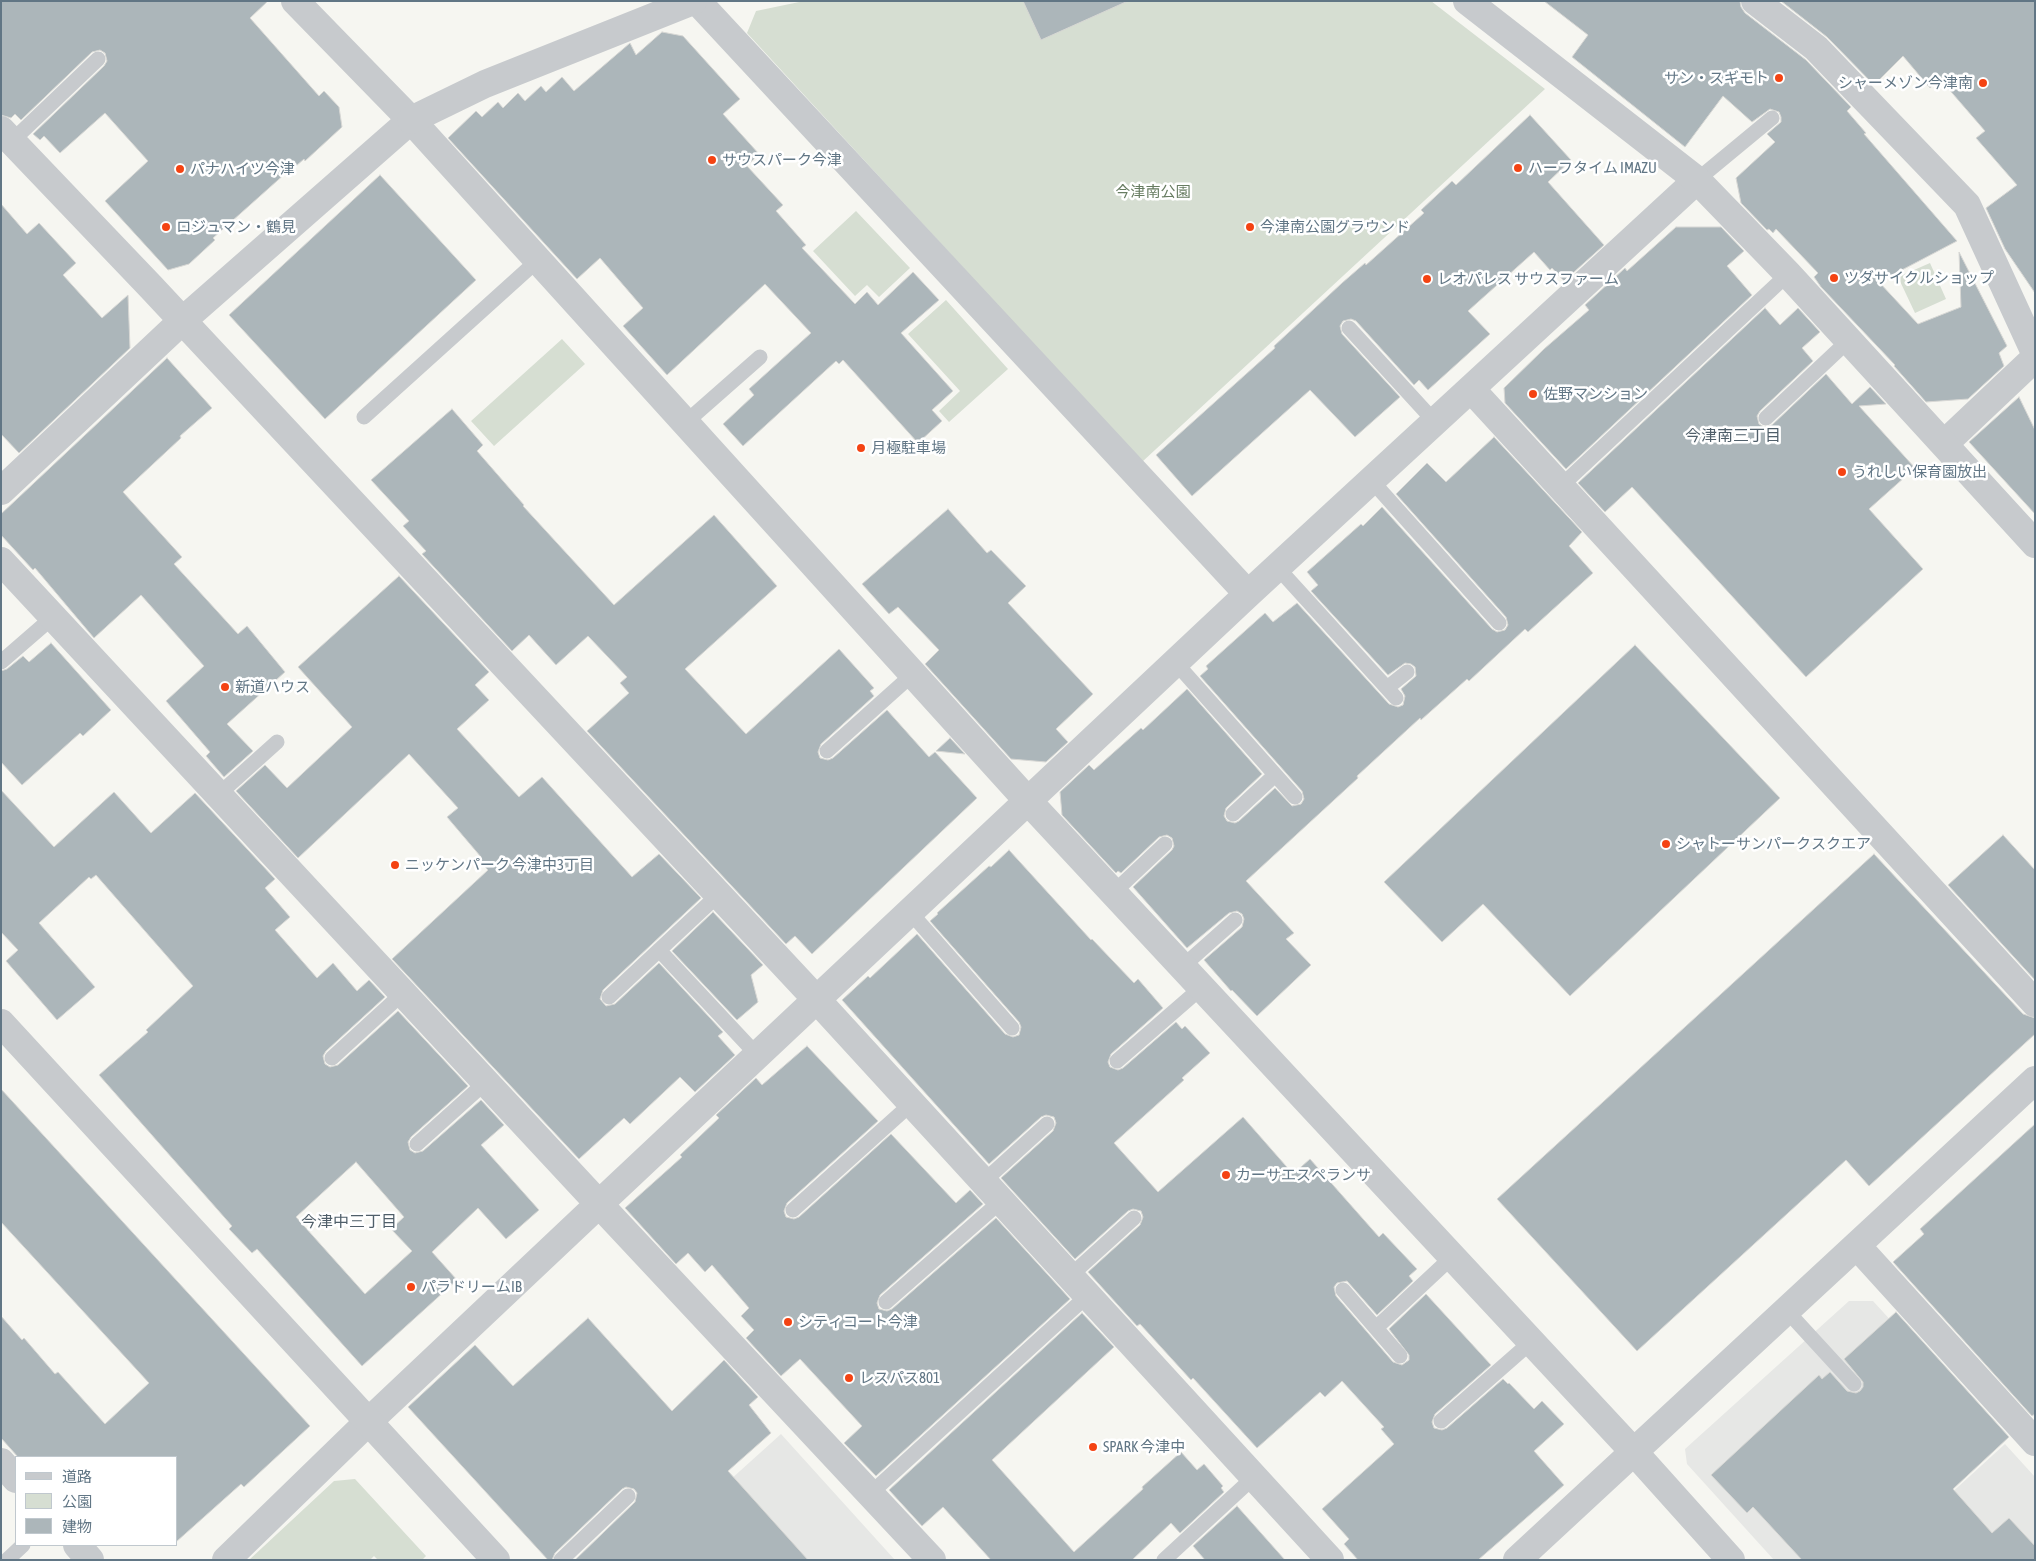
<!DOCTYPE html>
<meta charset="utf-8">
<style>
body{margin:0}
#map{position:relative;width:2036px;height:1561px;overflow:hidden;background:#f6f6f1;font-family:"Asap Condensed","Noto Sans JP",sans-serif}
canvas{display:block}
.frame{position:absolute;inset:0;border:2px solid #617685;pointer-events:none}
.legend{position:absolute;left:15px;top:1456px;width:162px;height:90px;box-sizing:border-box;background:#fff;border:1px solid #c0c8ce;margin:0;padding:6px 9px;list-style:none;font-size:15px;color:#617685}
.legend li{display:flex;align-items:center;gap:10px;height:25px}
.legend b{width:25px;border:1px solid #c0c8ce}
</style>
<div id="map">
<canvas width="2036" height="1561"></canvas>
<div class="frame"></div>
<ul class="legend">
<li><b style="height:6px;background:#c7cacd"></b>道路</li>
<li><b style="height:14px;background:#d6ded2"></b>公園</li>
<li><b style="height:14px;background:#acb6ba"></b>建物</li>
</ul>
</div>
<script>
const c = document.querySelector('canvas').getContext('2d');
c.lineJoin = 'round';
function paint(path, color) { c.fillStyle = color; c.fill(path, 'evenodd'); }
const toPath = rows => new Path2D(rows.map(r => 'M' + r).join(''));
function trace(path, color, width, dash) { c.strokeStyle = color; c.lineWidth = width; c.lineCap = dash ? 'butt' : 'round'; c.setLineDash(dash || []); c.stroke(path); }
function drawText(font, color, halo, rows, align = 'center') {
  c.font = font + ' "Asap Condensed","Noto Sans JP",sans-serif'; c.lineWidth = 5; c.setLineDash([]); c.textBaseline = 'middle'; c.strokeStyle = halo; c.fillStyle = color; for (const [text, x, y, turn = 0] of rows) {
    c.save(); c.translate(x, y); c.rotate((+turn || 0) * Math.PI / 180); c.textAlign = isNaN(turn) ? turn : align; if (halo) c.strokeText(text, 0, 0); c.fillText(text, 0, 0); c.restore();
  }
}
const built = toPath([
 [1849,1301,1873,1301,2002,1442,1873,1560,1774,1560,1687,1464,1685,1449],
 [781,1434,895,1560,727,1560,689,1517],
 [2005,1444,2035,1477,2035,1560,1878,1560]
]);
const green = toPath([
 [804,1,1431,1,1545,89,1142,462,747,33,756,11],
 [856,211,910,268,879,297,867,285,855,296,813,251],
 [1930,263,1946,299,1915,313,1898,277],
 [946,300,1008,369,949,422,939,411,960,391,908,334],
 [562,339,585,364,494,446,471,421],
 [355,1479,426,1556,422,1560,378,1560,374,1556,370,1560,249,1560,334,1481]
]);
const building = toPath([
 [1,1,268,1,250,18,319,96,324,91,339,107,342,127,305,161,304,159,288,173,287,172,213,238,215,240,189,264,168,270,105,201,148,161,105,113,60,153,44,136,40,140,33,134,104,66,107,61,105,53,100,50,92,52,21,120,15,114,11,118,1,115,1,1],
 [1023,1,1128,1,1041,40,1023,1],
 [1544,1,1740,1,1741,7,1745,13,1806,60,1851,107,1847,111,1866,133,1864,134,1957,241,1879,282,1918,324,1961,307,1959,252,2007,346,1999,353,2004,366,1968,399,1926,402,1894,366,1895,365,1821,287,1814,277,1818,273,1776,229,1773,233,1769,229,1767,230,1741,203,1736,178,1775,142,1767,134,1781,122,1781,117,1779,112,1770,109,1752,122,1723,96,1685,147,1572,57,1588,35,1544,1],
 [1781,1,2035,1,2035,293,2005,249,1986,208,2017,185,1976,138,1985,131,1940,79,1930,88,1903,56,1874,85,1827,37,1781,1],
 [662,32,683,36,740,99,723,114,759,154,747,166,783,205,776,211,806,245,802,248,855,304,867,292,878,305,913,272,939,300,901,333,953,391,932,410,942,421,918,443,843,360,839,364,836,361,743,446,723,424,754,395,749,389,811,333,765,284,667,375,623,326,643,308,600,258,577,279,448,138,476,111,482,117,498,102,503,108,518,93,525,101,541,86,546,92,562,77,574,91,630,43,636,55,662,32],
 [1530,115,1571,160,1548,182,1604,245,1564,281,1552,268,1550,270,1534,252,1468,311,1490,334,1428,390,1419,380,1414,385,1356,321,1351,319,1343,321,1340,326,1342,334,1400,397,1355,437,1310,390,1192,496,1156,455,1275,348,1274,346,1342,283,1365,263,1366,265,1424,213,1421,210,1452,181,1456,185,1530,115],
 [380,175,476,280,325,419,229,315,380,175],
 [1,204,27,234,39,223,76,263,63,275,102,318,128,295,130,348,19,453,1,434,1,204],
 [1676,227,1721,227,1744,251,1727,266,1752,295,1566,469,1505,403,1504,388,1544,349,1589,310,1585,305,1625,268,1627,271,1676,227],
 [1765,308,1780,325,1798,308,1820,332,1802,348,1813,361,1760,411,1757,416,1759,424,1764,427,1772,425,1826,374,1852,404,1870,387,1886,404,1859,406,1915,468,1869,509,1923,569,1806,677,1632,487,1605,512,1578,483,1765,308],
 [167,358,212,408,180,436,181,438,123,492,182,557,174,564,238,634,247,626,285,672,227,724,253,751,224,777,206,756,210,752,166,701,204,666,141,595,94,638,35,568,33,570,1,535,1,514,167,358],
 [2019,397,2035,430,2035,514,1969,442,2019,397],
 [452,409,483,445,477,451,524,505,523,506,614,605,714,515,777,586,685,669,746,734,839,649,874,688,870,691,874,696,821,744,818,752,820,758,828,760,833,758,887,710,929,757,935,752,977,798,812,954,795,936,786,944,587,731,629,693,620,683,627,677,588,636,556,665,529,635,512,651,422,554,426,551,403,526,409,521,371,480,452,409],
 [1494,437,1582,532,1569,546,1593,573,1528,632,1525,629,1469,681,1467,679,1421,720,1420,718,1357,776,1358,778,1246,881,1294,933,1286,939,1311,965,1257,1016,1232,990,1231,991,1204,960,1242,927,1244,919,1242,914,1237,911,1229,913,1187,948,1133,887,1172,850,1174,846,1172,838,1167,835,1159,837,1121,873,1118,871,1116,873,1062,815,1060,792,1089,765,1094,770,1141,728,1143,730,1187,689,1262,774,1226,808,1224,816,1227,821,1235,823,1239,821,1275,788,1292,806,1301,804,1304,799,1302,791,1200,676,1208,669,1206,666,1265,613,1273,622,1297,603,1389,704,1398,707,1403,705,1405,696,1401,689,1416,676,1415,667,1411,664,1405,663,1388,675,1311,591,1318,585,1307,572,1361,524,1363,526,1382,507,1492,629,1497,632,1505,630,1508,625,1506,617,1396,494,1427,463,1446,482,1494,437],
 [948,509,987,553,991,550,1026,586,1008,603,1093,694,1056,729,1068,742,1046,762,1011,759,925,664,939,650,898,607,889,614,862,584,948,509],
 [399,576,489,672,475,685,489,700,457,729,519,797,542,777,632,877,659,854,701,898,603,990,600,999,606,1006,615,1004,659,963,723,1032,718,1036,735,1055,695,1092,680,1077,630,1124,624,1118,579,1159,392,959,488,870,478,860,481,857,447,817,458,808,409,754,298,858,236,791,265,765,287,788,352,727,298,667,399,576],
 [51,643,111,710,83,736,80,733,22,785,1,762,1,671,7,669,23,656,29,662,51,643],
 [1635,645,1780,798,1570,996,1483,904,1442,942,1384,882,1635,645],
 [950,738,965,754,936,751,950,738],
 [1,790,54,847,114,792,151,833,195,793,275,879,265,888,290,917,275,930,317,978,333,963,357,991,369,980,385,997,326,1051,323,1056,325,1064,330,1067,338,1065,398,1011,468,1086,411,1137,408,1142,410,1150,415,1153,423,1151,481,1100,504,1125,481,1145,539,1210,506,1239,478,1208,432,1252,457,1280,362,1366,257,1249,252,1253,229,1229,232,1226,99,1075,148,1032,146,1030,193,986,96,875,91,879,89,877,39,923,95,987,57,1020,6,961,18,950,1,932,1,790],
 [356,1162,404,1217,391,1229,412,1251,365,1294,296,1217,356,1162],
 [2003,835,2035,870,2035,980,1948,885,2003,835],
 [1009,850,1091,940,1092,939,1134,983,1138,979,1163,1008,1111,1054,1108,1062,1110,1067,1118,1070,1123,1068,1176,1022,1182,1029,1185,1026,1210,1053,1182,1078,1184,1080,1114,1143,1158,1192,1243,1117,1293,1174,1310,1159,1379,1237,1383,1233,1417,1269,1409,1276,1413,1281,1377,1315,1347,1281,1337,1283,1334,1287,1336,1296,1393,1362,1402,1365,1409,1360,1409,1355,1389,1329,1426,1294,1491,1365,1435,1414,1432,1422,1434,1428,1442,1430,1447,1428,1503,1379,1508,1384,1509,1383,1534,1409,1542,1401,1564,1424,1534,1451,1564,1485,1478,1560,1358,1560,1344,1544,1349,1539,1322,1509,1394,1444,1381,1429,1384,1427,1342,1381,1325,1397,1320,1392,1257,1448,1193,1378,1191,1380,1140,1324,1137,1326,1088,1272,1140,1225,1143,1217,1141,1211,1133,1209,1128,1211,1075,1259,1001,1178,1053,1131,1056,1123,1054,1117,1046,1115,1041,1117,989,1164,842,1000,868,976,870,978,917,934,1005,1034,1013,1037,1019,1035,1021,1027,1019,1022,930,921,938,914,937,913,989,866,991,867,1009,850],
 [1874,854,2023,1014,2035,1018,2035,1034,1869,1186,1846,1160,1637,1351,1497,1199,1874,854],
 [713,912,763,965,751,975,758,1002,737,1020,672,951,713,912],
 [807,1046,878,1121,787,1203,784,1211,786,1217,794,1219,799,1217,891,1134,956,1203,970,1190,983,1204,880,1295,877,1303,879,1309,887,1311,892,1309,996,1218,1070,1299,876,1476,844,1443,862,1426,800,1359,781,1376,746,1338,754,1330,741,1316,749,1308,712,1265,705,1272,688,1253,676,1264,625,1208,682,1157,680,1155,719,1118,716,1115,756,1078,762,1085,807,1046],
 [1,1089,310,1426,244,1487,241,1484,176,1542,176,1457,18,1457,1,1438,1,1316,22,1340,24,1338,55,1374,58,1372,105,1424,149,1383,1,1222,1,1089],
 [2035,1124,2035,1414,2032,1416,1893,1262,1924,1234,1920,1229,2035,1124],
 [1896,1312,2009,1437,1953,1489,1992,1533,2009,1518,2035,1546,2035,1560,1802,1560,1753,1507,1747,1513,1711,1475,1819,1375,1822,1379,1830,1372,1847,1391,1856,1393,1860,1391,1863,1387,1863,1382,1844,1359,1896,1312],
 [1082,1313,1114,1347,992,1460,1074,1552,1143,1489,1142,1487,1181,1452,1197,1470,1204,1464,1223,1486,1221,1488,1224,1492,1180,1533,1171,1523,1132,1560,991,1560,943,1507,922,1526,889,1490,1082,1313],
 [588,1318,672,1411,724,1360,758,1397,749,1405,771,1433,728,1471,808,1560,575,1560,635,1502,637,1493,634,1489,626,1487,622,1489,555,1553,552,1560,548,1560,408,1407,475,1345,513,1386,588,1318],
 [1237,1506,1285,1560,1205,1560,1193,1546,1237,1506]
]);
const service = toPath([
 [12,141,98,59],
 [1697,180,1772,118],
 [1349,328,1435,422],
 [364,417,538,260],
 [1766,418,1849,340],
 [685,423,760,357],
 [1372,481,1499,623],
 [1561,486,1788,274],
 [1277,567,1396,698],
 [1,662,53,617],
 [1175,662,1295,797],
 [1387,688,1407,672],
 [827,751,913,674],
 [218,795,277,742],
 [1233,814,1275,775],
 [1113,893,1165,844],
 [910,912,1012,1028],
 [659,950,758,1056],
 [1182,967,1235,920],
 [609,997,718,895],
 [332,1058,403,993],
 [1117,1061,1201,988],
 [417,1144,486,1082],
 [983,1182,1047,1124],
 [793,1210,911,1104],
 [1070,1276,1134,1218],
 [1343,1290,1400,1356],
 [886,1302,1001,1201],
 [1787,1311,1854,1384],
 [1376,1328,1452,1257],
 [1441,1421,1531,1342],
 [870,1494,1087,1296],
 [7,1560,23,1545],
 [561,1560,628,1496],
 [1164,1560,1254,1477]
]);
const minor = toPath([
 [295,1,411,120,1028,801,1634,1452,1731,1560],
 [697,1,1248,594],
 [1755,1,1816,48,1967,205,2035,353],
 [1,130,151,287,817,1000,1330,1560],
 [1471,389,2035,1003],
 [1945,443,2035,358],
 [1,491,182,321,411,120],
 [1,561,599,1204,932,1560],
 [1857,1246,2035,1442],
 [1,1462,16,1479],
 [77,1545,90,1560],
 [226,1560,368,1422,599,1204,1248,594,1697,180],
 [1517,1560,2035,1080]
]);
const tertiary = toPath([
 [1467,1,1697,180,1788,274,2035,544],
 [411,120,485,84,693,1],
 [1,1023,496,1560]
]);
const markers = [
 [1779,78,5,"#f44313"],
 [1983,83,5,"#f44313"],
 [712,160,5,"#f44313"],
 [1518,168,5,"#f44313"],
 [180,169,5,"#f44313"],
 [166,227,5,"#f44313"],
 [1250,227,5,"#f44313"],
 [1834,278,5,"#f44313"],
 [1427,279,5,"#f44313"],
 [1533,394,5,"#f44313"],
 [861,448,5,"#f44313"],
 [1842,472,5,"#f44313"],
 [225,687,5,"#f44313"],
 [1666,844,5,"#f44313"],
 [395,865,5,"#f44313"],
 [1226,1175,5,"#f44313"],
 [411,1287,5,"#f44313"],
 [788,1322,5,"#f44313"],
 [849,1378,5,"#f44313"],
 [1093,1447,5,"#f44313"]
];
const poiNames = [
 ["サン・スギモト",1769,78,"right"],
 ["シャーメゾン今津南",1973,83,"right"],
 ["サウスパーク今津",722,160],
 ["ハーフタイム IMAZU",1528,168],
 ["パナハイツ今津",190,169],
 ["ロジュマン・鶴見",176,227],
 ["今津南公園グラウンド",1260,227],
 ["ツダサイクルショップ",1844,278],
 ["レオパレス サウスファーム",1437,279],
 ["佐野マンション",1543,394],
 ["月極駐車場",871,448],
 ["うれしい保育園放出",1852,472],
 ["新道ハウス",235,687],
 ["シャトーサンパークスクエア",1676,844],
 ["ニッケンパーク 今津中3丁目",405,865],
 ["カーサエスペランサ",1236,1175],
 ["パラドリームIB",421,1287],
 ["シティコート今津",798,1322],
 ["レスパス801",859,1378],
 ["SPARK 今津中",1103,1447]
];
const parkNames = [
 ["今津南公園",1153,192]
];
const neighbourhoodNames = [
 ["今津南三丁目",1733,436],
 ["今津中三丁目",349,1222]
];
paint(built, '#e6e7e5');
paint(green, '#d6ded2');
paint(building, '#acb6ba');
trace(building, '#d7d7d4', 1);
trace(service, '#c7cacd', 15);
trace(minor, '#c7cacd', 28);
trace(tertiary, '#c7cacd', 28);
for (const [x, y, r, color] of markers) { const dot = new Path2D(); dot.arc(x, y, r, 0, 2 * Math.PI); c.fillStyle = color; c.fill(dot); trace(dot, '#fff', 2); }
drawText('15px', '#617685', '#fff', poiNames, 'left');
drawText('15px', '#677c61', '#fff', parkNames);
drawText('16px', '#505f6a', '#fff', neighbourhoodNames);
</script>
